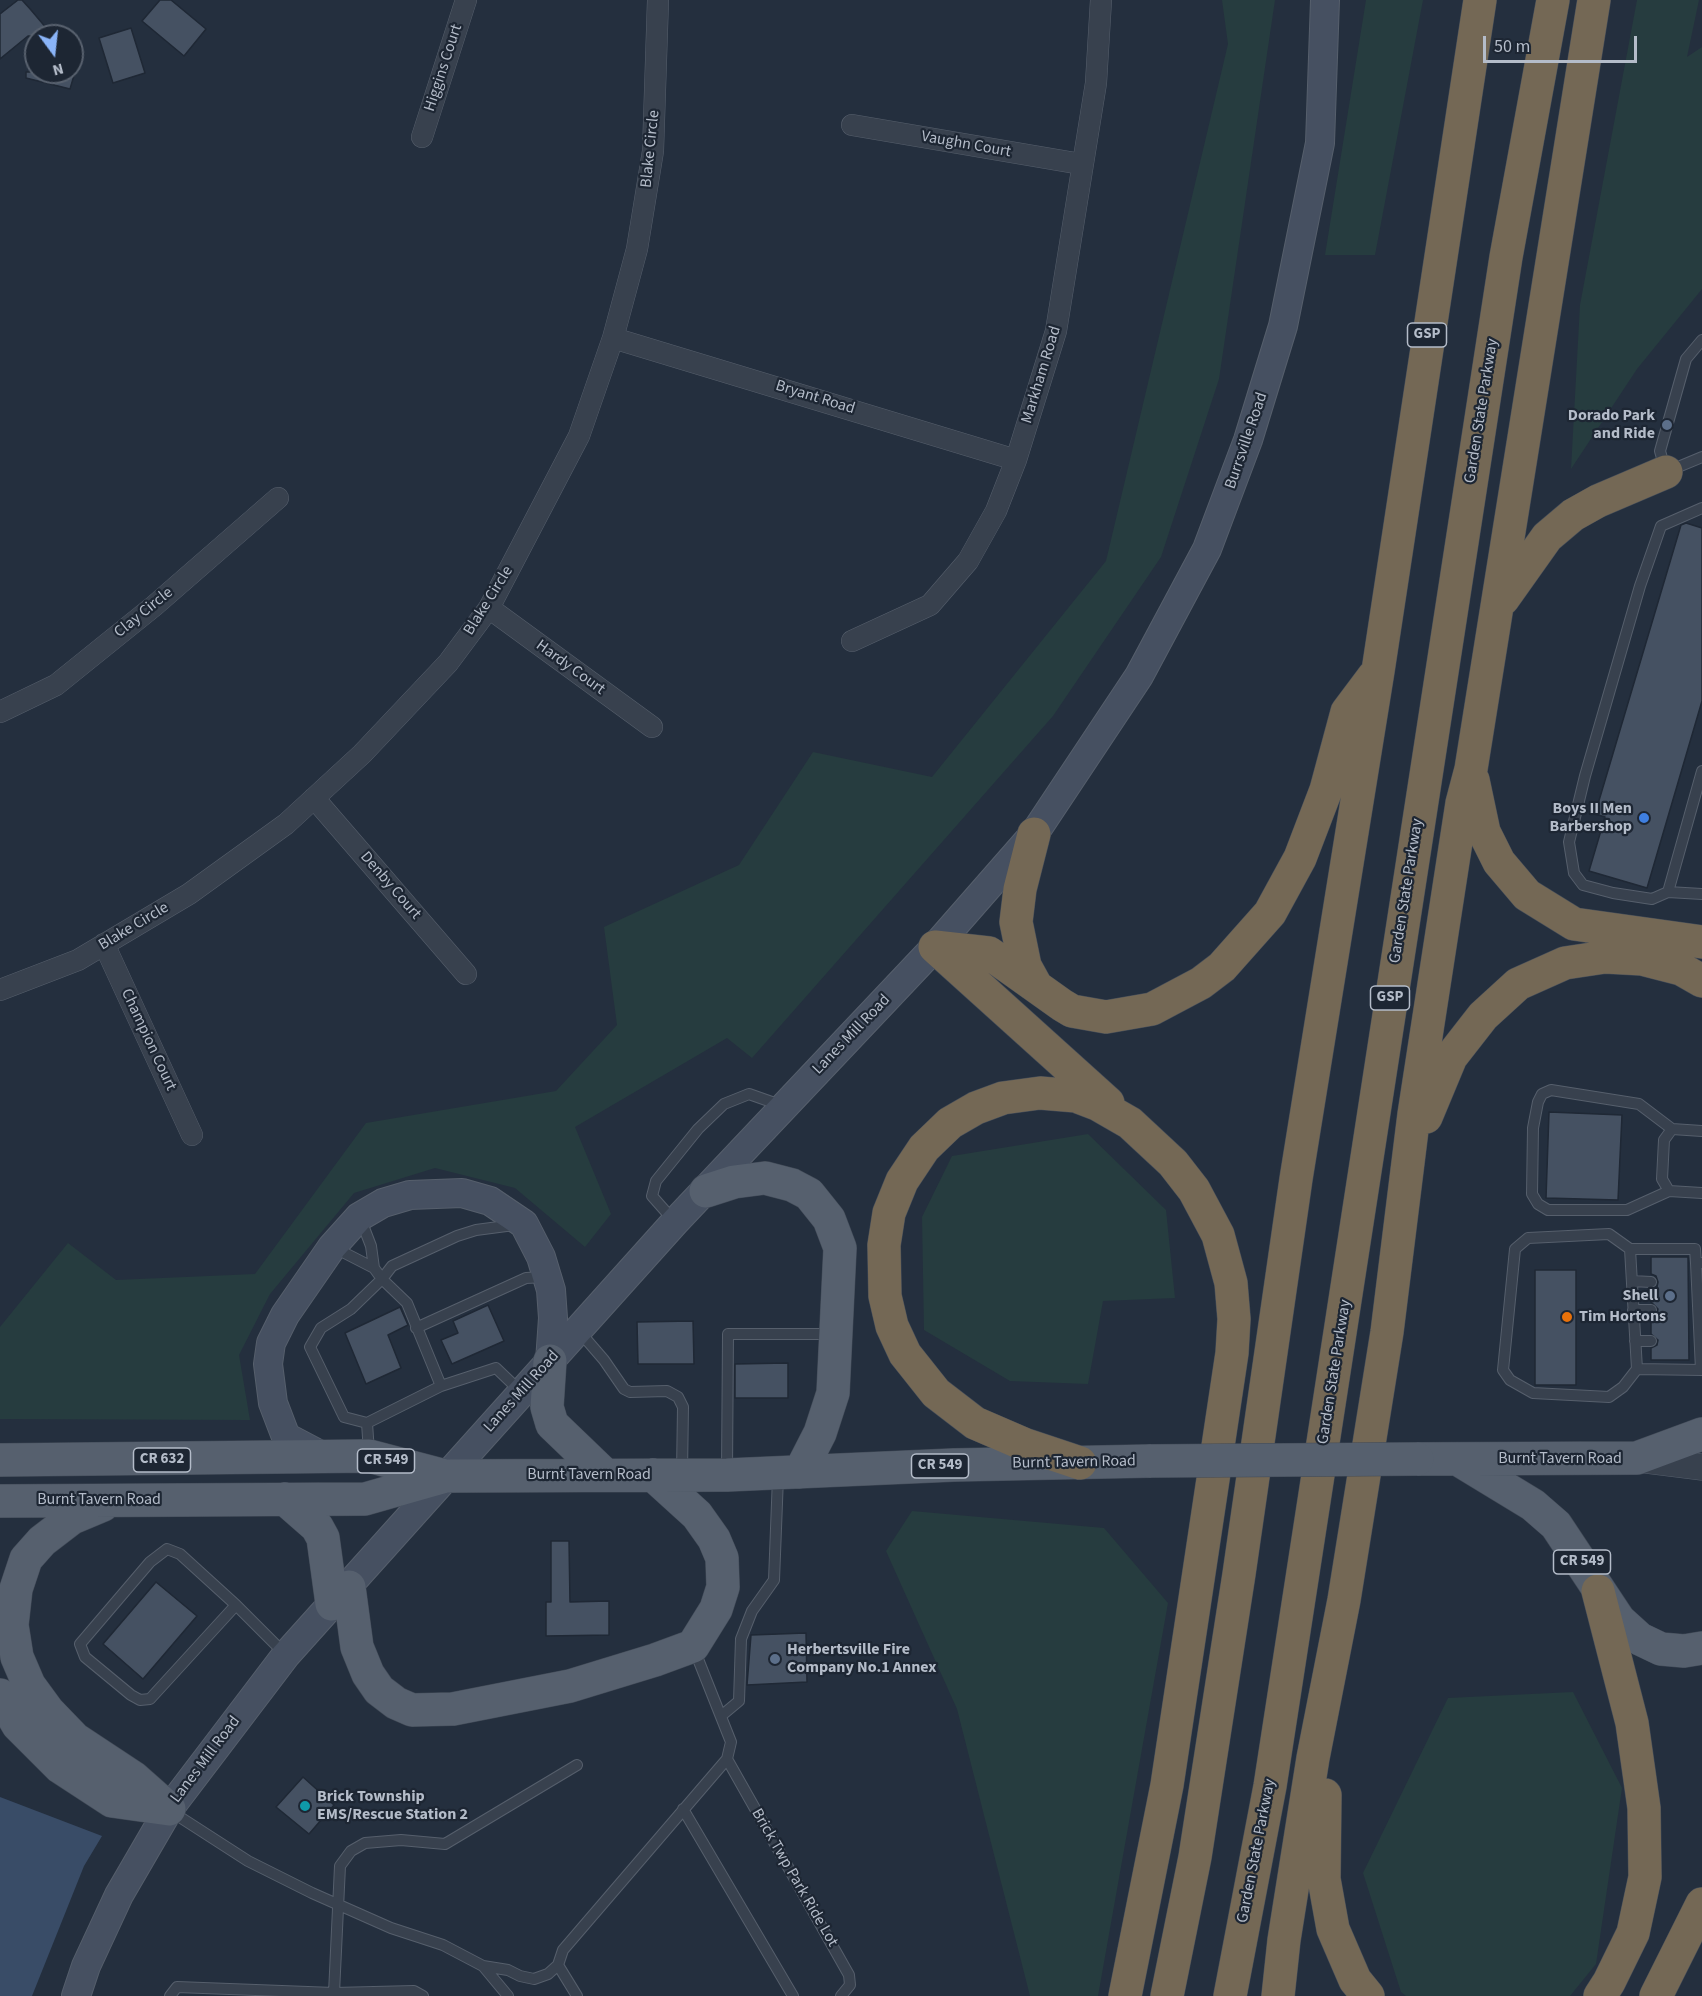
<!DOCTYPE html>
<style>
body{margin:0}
#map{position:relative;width:1702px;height:1996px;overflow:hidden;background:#242f3e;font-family:"Source Sans 3",sans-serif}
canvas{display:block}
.north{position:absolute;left:24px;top:24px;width:60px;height:60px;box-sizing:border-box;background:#1d2633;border:2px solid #59626f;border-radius:50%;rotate:165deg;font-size:16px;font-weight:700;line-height:24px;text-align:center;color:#b4bcc9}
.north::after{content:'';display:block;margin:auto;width:21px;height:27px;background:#8ab4f8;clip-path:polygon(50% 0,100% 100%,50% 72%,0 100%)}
.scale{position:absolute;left:1483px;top:36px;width:154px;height:27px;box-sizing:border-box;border:3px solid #b4bcc9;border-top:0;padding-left:8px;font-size:18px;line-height:21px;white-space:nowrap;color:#b4bcc9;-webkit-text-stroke:4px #1d2633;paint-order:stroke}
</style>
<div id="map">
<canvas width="1702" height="1996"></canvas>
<div class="north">N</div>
<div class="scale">50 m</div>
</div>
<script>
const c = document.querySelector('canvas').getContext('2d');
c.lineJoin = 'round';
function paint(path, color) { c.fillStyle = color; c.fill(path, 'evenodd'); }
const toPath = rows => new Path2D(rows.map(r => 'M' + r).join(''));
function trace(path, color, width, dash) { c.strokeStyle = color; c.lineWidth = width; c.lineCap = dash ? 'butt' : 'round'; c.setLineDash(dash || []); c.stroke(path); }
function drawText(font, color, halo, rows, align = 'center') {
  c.font = font + ' "Source Sans 3",sans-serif'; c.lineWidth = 4.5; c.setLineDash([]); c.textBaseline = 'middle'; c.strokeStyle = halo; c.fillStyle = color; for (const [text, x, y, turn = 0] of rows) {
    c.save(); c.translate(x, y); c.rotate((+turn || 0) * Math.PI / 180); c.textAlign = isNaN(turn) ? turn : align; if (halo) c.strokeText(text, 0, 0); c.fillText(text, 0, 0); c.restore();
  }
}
const green = toPath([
 [1222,0,1275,0,1219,379,1161,557,1053,716,752,1058,727,1038,575,1127,611,1214,585,1247,515,1188,435,1168,354,1193,270,1294,239,1355,250,1420,0,1419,0,1327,68,1243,116,1280,255,1274,366,1123,556,1091,617,1025,604,927,739,865,813,752,932,777,1106,561,1228,44],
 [1366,0,1423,0,1375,255,1325,255],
 [1637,0,1699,0,1687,57,1702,47,1702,289,1637,369,1571,469,1580,305],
 [1088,1134,1166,1210,1175,1298,1103,1301,1088,1384,1010,1381,924,1330,922,1217,952,1156],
 [912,1511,1104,1528,1168,1603,1098,1996,1030,1996,957,1709,886,1551],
 [1573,1692,1622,1788,1596,1964,1570,1996,1406,1996,1401,1992,1363,1873,1448,1698]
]);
const water = toPath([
 [0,1797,102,1836,84,1866,32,1996,0,1996]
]);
const building = toPath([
 [18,0,22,0,31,10,53,36,28,36,0,59,0,14,18,0],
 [160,0,171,0,206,29,184,56,142,21,160,0],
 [131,28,145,73,113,83,99,38,131,28],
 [26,72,75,72,70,89,26,78,26,72],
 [1686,523,1702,528,1702,701,1647,888,1589,871,1605,817,1595,814,1681,525,1686,523],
 [1549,1112,1622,1115,1618,1200,1546,1198,1549,1112],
 [1651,1257,1688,1257,1689,1360,1651,1360,1651,1348,1657,1345,1658,1340,1651,1334,1651,1317,1657,1314,1658,1309,1651,1302,1651,1289,1657,1287,1658,1282,1656,1276,1651,1274,1651,1257],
 [1535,1270,1576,1270,1576,1385,1535,1385,1535,1270],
 [488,1305,504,1341,452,1364,441,1340,458,1333,453,1321,488,1305],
 [400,1307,408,1325,388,1335,401,1368,366,1384,345,1333,400,1307],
 [693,1321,694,1364,638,1364,637,1322,693,1321],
 [788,1363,788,1398,735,1398,735,1364,788,1363],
 [551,1541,569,1541,570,1602,609,1601,609,1635,546,1636,546,1602,551,1602,551,1541],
 [156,1582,197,1616,143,1679,103,1644,156,1582],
 [806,1633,807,1682,747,1685,751,1635,806,1633],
 [303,1777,334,1805,309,1834,276,1807,303,1777]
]);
const service = toPath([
 [1702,340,1686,359,1660,451,1666,472,1702,457],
 [1702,771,1668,892,1702,894],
 [1668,892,1652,899,1613,893,1583,885,1574,873,1569,842,1585,776,1640,586,1661,526,1702,508],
 [1702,1131,1672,1129,1664,1140,1662,1179,1669,1191,1702,1193],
 [1669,1191,1627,1210,1548,1210,1538,1204,1532,1194,1533,1128,1538,1102,1542,1094,1551,1090,1639,1104,1672,1129],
 [675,1222,652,1196,656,1181,698,1129,724,1104,749,1094,783,1106],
 [333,1247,374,1268,371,1246,361,1220],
 [1630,1249,1637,1369,1623,1387,1609,1397,1533,1393,1510,1380,1503,1370,1515,1249,1528,1238,1609,1234,1630,1249,1695,1249,1696,1263,1702,1263],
 [1696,1263,1701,1370],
 [1632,1281,1651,1282],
 [1633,1310,1651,1310],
 [416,1328,526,1278,545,1277],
 [579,1331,604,1360,624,1389,630,1392,667,1391,678,1397,683,1407,682,1472],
 [1635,1341,1651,1341],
 [1637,1369,1702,1370],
 [441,1386,407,1303,382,1279,392,1266,457,1236,476,1230,514,1225],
 [367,1423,441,1386,496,1368,520,1391],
 [369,1452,367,1423,344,1417,310,1347,321,1328,351,1309,382,1279,374,1268],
 [727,1471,728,1334,833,1334],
 [236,1605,150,1699,140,1700,131,1695,85,1657,80,1644,150,1562,167,1549,180,1554,236,1605,285,1654],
 [721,1716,739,1701,741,1639,752,1611,774,1580,778,1477],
 [727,1759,849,1975,850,1985,841,1996],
 [683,1809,793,1996],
 [172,1812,248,1861,312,1893,391,1928,443,1945,483,1966,508,1970,520,1976,534,1979,548,1974,558,1965,563,1950,727,1759,731,1742,694,1649],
 [558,1965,577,1996],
 [483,1966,508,1996],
 [170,1996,177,1987,334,1993],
 [423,1996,414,1991,334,1993,340,1866,351,1851,365,1843,401,1840,445,1844,577,1765]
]);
const minor = toPath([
 [852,125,1081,164],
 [422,137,466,0],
 [613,338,1016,460],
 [489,608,652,727],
 [852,641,930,605,968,561,996,511,1016,460,1056,331,1096,83,1101,0],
 [0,712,56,685,154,606,278,498],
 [314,798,466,974],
 [104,944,192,1135],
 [0,990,78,960,189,894,286,824,362,754,448,663,489,608,579,436,613,338,637,249,653,151,658,0]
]);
const tertiary = toPath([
 [1638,1459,1702,1467]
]);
const secondary = toPath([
 [324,1457,286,1437,273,1403,268,1364,271,1343,285,1315,332,1247,359,1217,383,1203,410,1195,462,1193,490,1201,524,1224,541,1257,551,1290,553,1318,550,1361],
 [76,1996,86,1966,119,1895,169,1809,286,1655,675,1222,935,947,1034,834,1139,676,1207,549,1248,440,1283,326,1320,143,1325,0]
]);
const primary = toPath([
 [706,1191,734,1182,765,1178,792,1185,809,1194,829,1219,840,1248,833,1393,820,1433,800,1472],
 [550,1361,547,1407,552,1424,604,1474],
 [1417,1459,1637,1458,1702,1434],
 [0,1460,369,1456,445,1476],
 [1459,1460,1533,1505,1556,1525,1619,1620,1640,1639,1661,1649,1684,1651,1702,1648],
 [285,1499,317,1527,323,1538,332,1604],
 [0,1501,365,1499,446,1476,727,1475,954,1465,1151,1461],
 [103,1505,72,1518,42,1541,26,1559,16,1589,12,1625,17,1657,29,1685,48,1711,75,1739,134,1778,169,1809],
 [349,1587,357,1647,368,1674,379,1690,396,1703,412,1710,453,1709,570,1686,655,1660,693,1646,716,1609,723,1587,722,1558,714,1539,697,1515,653,1475],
 [0,1695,18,1725,60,1767,112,1801,169,1809]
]);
const motorway = toPath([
 [1503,599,1547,537,1573,515,1598,501,1666,472],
 [1473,780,1484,832,1499,862,1527,895,1574,924,1702,942],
 [1034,834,1020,889,1016,922,1025,966,1036,986],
 [935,947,989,953,1062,1005,1072,1011,1106,1017,1152,1009,1201,983,1222,967,1270,913,1300,858,1326,790,1347,712,1374,676],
 [935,947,1108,1103],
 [1426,1117,1451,1057,1483,1016,1518,984,1565,963,1605,957,1642,959,1681,969,1702,981],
 [1080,1463,1026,1445,975,1423,936,1393,905,1354,892,1326,885,1296,884,1245,889,1213,902,1181,924,1148,950,1123,976,1108,1003,1098,1040,1093,1076,1096,1097,1104,1130,1123,1173,1163,1194,1190,1218,1235,1231,1283,1234,1319,1232,1353,1167,1785,1125,1996],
 [1598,1591,1632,1723,1644,1808,1645,1877,1633,1933,1609,1982,1600,1996],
 [1325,1795,1324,1879,1333,1929,1355,1980,1368,1996],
 [1167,1996,1195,1857,1239,1574,1296,1179,1378,671,1480,0],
 [1230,1996,1270,1786,1506,257,1553,0],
 [1278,1996,1284,1940,1313,1758,1344,1600,1387,1332,1414,1114,1462,803,1471,769,1594,0],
 [1656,1996,1702,1904]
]);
const primaryBridge = toPath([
 [1151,1461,1417,1459]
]);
const markers = [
 [1667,425,6,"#5c6f8a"],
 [1644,818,6,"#3f7fe0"],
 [1670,1296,6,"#5c6f8a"],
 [1567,1317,6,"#e8710a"],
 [775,1659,6,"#5c6f8a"],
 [305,1806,6,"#0f9aa8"]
];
const shields = [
 [1427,335,39],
 [1390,998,39],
 [162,1460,57],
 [386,1461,57],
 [940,1466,57],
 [1582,1562,57]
];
const shieldNames = [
 ["GSP",1427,335],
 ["GSP",1390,998],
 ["CR 632",162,1460],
 ["CR 549",386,1461],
 ["CR 549",940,1466],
 ["CR 549",1582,1562]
];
const streetNames = [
 ["Higgins Court",444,68,-72],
 ["Vaughn Court",966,145,10],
 ["Blake Circle",651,149,-84],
 ["Markham Road",1042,375,-73],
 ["Bryant Road",815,398,17],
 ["Garden State Parkway",1482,411,-81],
 ["Burrsville Road",1247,441,-71],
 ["Blake Circle",489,601,-58],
 ["Clay Circle",144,613,-39],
 ["Hardy Court",570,668,36],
 ["Denby Court",390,886,49],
 ["Garden State Parkway",1407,891,-81],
 ["Blake Circle",134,927,-31],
 ["Lanes Mill Road",852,1035,-46],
 ["Champion Court",148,1040,65],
 ["Garden State Parkway",1335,1372,-81],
 ["Lanes Mill Road",522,1392,-48],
 ["Burnt Tavern Road",1560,1459],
 ["Burnt Tavern Road",1074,1463,-1],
 ["Burnt Tavern Road",589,1475],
 ["Burnt Tavern Road",99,1500],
 ["Lanes Mill Road",206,1760,-53],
 ["Garden State Parkway",1257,1851,-79],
 ["Brick Twp Park Ride Lot",794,1878,60]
];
const poiNames = [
 ["Dorado Park",1655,416],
 ["and Ride",1655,434],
 ["Boys II Men",1632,809],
 ["Barbershop",1632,827],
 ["Shell",1658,1296],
 ["Tim Hortons",1579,1317,"left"],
 ["Herbertsville Fire",787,1650,"left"],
 ["Company No.1 Annex",787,1668,"left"],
 ["Brick Township",317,1797,"left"],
 ["EMS/Rescue Station 2",317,1815,"left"]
];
paint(green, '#263c3f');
paint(water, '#394c67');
paint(building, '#455162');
trace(building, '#1f2835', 1.5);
trace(service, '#565f6c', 12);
trace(minor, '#565f6c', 22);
trace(tertiary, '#565f6c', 27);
trace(secondary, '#565f6c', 30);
trace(primary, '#414a57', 34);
trace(motorway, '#434c59', 34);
trace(service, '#38414e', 10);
trace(minor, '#38414e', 21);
trace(tertiary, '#38414e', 26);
trace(secondary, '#465061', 28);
trace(primary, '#56606e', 33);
trace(motorway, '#746855', 33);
trace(primaryBridge, '#414a57', 34, []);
trace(primaryBridge, '#56606e', 33);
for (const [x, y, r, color] of markers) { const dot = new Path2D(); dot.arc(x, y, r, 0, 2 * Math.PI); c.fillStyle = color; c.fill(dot); trace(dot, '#1d2633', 2); }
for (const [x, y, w] of shields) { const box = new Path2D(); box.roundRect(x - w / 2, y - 12, w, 24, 4.5); c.fillStyle = '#1d2633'; c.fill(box); trace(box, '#b4bcc9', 1.5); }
drawText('bold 15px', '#b4bcc9', null, shieldNames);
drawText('16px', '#b4bcc9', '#1d2633', streetNames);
drawText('bold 16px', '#b4bcc9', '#1d2633', poiNames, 'right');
</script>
